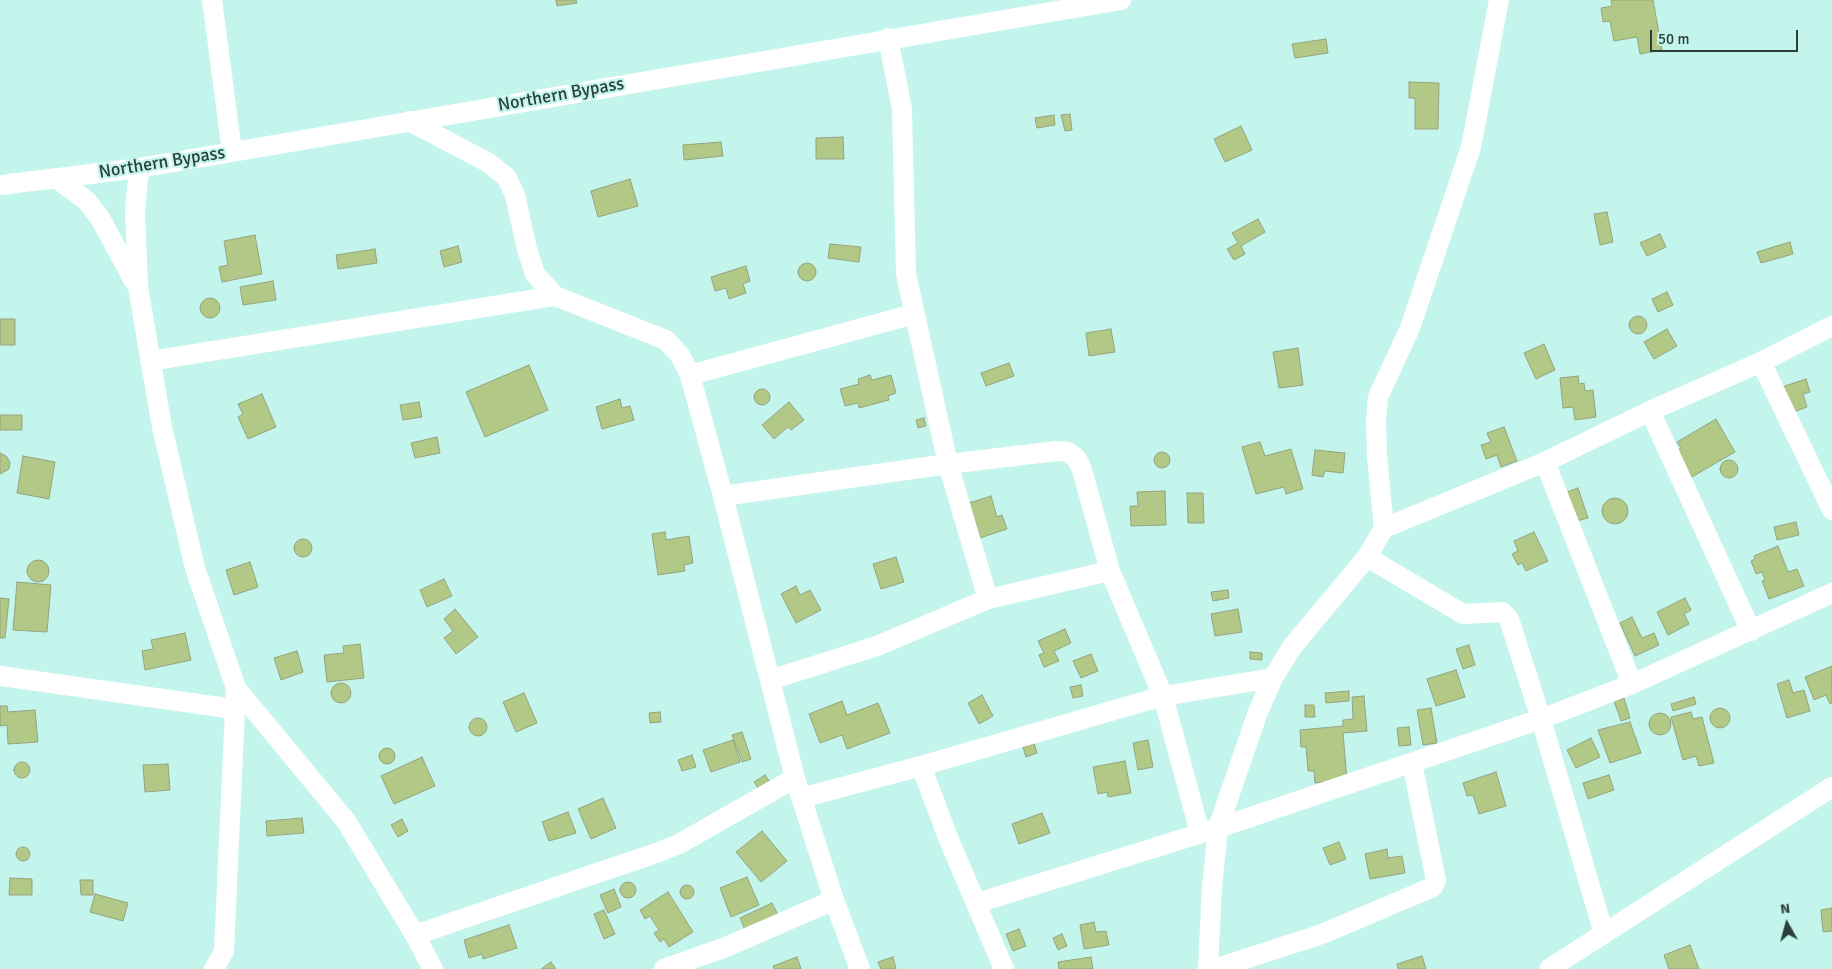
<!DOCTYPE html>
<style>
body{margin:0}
#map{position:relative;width:1832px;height:969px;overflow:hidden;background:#c3f5ed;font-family:Signika,sans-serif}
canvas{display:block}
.north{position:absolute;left:1762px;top:899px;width:50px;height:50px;-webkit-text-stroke:4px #c3f5ed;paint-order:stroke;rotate:353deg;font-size:14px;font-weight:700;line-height:20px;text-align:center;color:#2b403c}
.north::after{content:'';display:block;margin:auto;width:18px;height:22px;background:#2b403c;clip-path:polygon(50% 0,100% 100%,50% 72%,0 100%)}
.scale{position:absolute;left:1650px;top:30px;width:148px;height:22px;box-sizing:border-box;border:2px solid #2b403c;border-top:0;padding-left:6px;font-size:15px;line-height:18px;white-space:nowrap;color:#2b403c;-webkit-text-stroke:4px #c3f5ed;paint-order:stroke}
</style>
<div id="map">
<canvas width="1832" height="969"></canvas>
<div class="north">N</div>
<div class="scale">50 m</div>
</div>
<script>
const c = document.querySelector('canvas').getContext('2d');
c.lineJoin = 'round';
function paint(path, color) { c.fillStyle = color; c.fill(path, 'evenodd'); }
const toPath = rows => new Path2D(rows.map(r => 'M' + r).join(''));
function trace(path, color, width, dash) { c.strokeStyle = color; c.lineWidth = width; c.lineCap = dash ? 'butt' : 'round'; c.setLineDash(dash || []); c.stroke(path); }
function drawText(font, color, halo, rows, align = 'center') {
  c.font = font + ' Signika,sans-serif'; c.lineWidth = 4.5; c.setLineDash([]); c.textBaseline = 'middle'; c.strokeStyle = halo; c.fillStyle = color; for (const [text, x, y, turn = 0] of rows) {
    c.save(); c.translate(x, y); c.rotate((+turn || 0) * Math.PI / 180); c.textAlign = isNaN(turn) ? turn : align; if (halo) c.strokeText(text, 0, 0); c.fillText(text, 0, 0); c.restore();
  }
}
const building = toPath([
 [556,0,576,0,577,3,557,6,556,0],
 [1611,0,1653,0,1662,50,1640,54,1637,37,1614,41,1610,21,1603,22,1601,8,1612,6,1611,0],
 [1326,39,1328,53,1295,58,1292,44,1326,39],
 [1409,82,1439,83,1438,129,1415,129,1415,98,1409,98,1409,82],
 [1070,114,1072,130,1065,131,1061,115,1070,114],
 [1054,115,1055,125,1037,128,1035,118,1054,115],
 [1241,126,1252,150,1225,162,1214,139,1241,126],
 [843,137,844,159,816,159,816,138,843,137],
 [721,142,723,156,684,160,683,145,721,142],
 [630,179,638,206,598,217,591,191,630,179],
 [1607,212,1613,242,1600,245,1594,214,1607,212],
 [1258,219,1265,232,1241,246,1245,254,1234,260,1227,249,1238,243,1232,233,1258,219],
 [1660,234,1666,247,1647,256,1640,243,1660,234],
 [255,235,262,274,222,282,219,267,228,265,224,241,255,235],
 [1790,242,1793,254,1761,263,1757,252,1790,242],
 [830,244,861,247,859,262,828,258,830,244],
 [458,246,462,262,444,267,440,251,458,246],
 [375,249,377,263,338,269,336,255,375,249],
 '798 272a9 9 0 1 1 18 0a9 9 0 1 1-18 0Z',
 [746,266,750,281,743,284,746,293,729,299,726,288,715,291,711,277,746,266],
 [273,281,276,300,243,305,240,287,273,281],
 [1667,292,1673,305,1658,312,1652,299,1667,292],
 '200 308a10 10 0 1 1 20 0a10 10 0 1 1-20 0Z',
 '1629 325a9 9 0 1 1 18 0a9 9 0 1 1-18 0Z',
 [0,319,15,319,15,345,0,345,0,319],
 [1111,329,1115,352,1089,356,1086,333,1111,329],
 [1667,329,1677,346,1654,359,1644,342,1667,329],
 [1544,344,1555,370,1536,379,1524,353,1544,344],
 [1298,348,1303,385,1279,388,1273,352,1298,348],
 [1009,363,1014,376,986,386,981,373,1009,363],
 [529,365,548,410,485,437,466,392,529,365],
 [870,375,872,380,891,375,896,393,888,396,889,400,859,408,858,403,845,406,840,389,859,384,858,379,870,375],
 [1578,376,1579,384,1584,383,1585,391,1593,390,1596,417,1575,420,1573,407,1563,408,1560,378,1578,376],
 [1806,379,1810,392,1803,394,1807,407,1793,412,1779,388,1806,379],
 '754 397a8 8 0 1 1 16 0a8 8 0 1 1-16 0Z',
 [262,394,276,427,248,439,238,417,243,414,238,404,262,394],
 [620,399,622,408,630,406,634,420,602,429,596,407,620,399],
 [419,402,422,417,403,420,400,405,419,402],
 [789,402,804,420,791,430,788,427,774,439,762,425,789,402],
 [0,415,22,415,22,430,0,430,0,415],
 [924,418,926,426,918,428,916,420,924,418],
 [1716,419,1735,452,1690,478,1675,452,1681,448,1677,442,1716,419],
 [1504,427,1517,461,1501,467,1497,455,1486,459,1481,445,1491,442,1487,433,1504,427],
 [437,437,440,453,415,458,411,443,437,437],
 [1260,442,1265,456,1291,449,1303,489,1286,494,1284,487,1256,494,1242,447,1260,442],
 [1315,450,1345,453,1343,473,1325,471,1323,477,1312,475,1315,450],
 '1154 460a8 8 0 1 1 16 0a8 8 0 1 1-16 0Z',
 [0,453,6,456,10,462,9,469,0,474,0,453],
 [23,456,55,462,49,499,17,493,23,456],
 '1720 469a9 9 0 1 1 18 0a9 9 0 1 1-18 0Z',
 [1578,488,1588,518,1573,522,1564,493,1578,488],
 [1165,491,1166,525,1131,526,1130,506,1138,506,1137,492,1165,491],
 [1187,493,1203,493,1204,523,1188,523,1187,493],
 [991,496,997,517,1002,515,1007,529,980,538,969,503,991,496],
 '1602 511a13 13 0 1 1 26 0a13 13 0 1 1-26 0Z',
 [1796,522,1799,535,1777,540,1774,527,1796,522],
 [665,532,666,540,689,536,693,563,684,565,685,571,658,575,652,534,665,532],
 [1534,532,1548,561,1526,571,1522,563,1518,565,1512,554,1518,551,1514,541,1534,532],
 '294 548a9 9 0 1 1 18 0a9 9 0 1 1-18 0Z',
 [1778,546,1788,572,1797,569,1804,586,1769,599,1762,581,1765,580,1762,572,1756,574,1751,561,1755,559,1754,556,1778,546],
 [896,557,904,582,881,589,873,564,896,557],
 '27 571a11 11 0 1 1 22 0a11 11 0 1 1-22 0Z',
 [250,562,258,587,234,595,226,570,250,562],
 [444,579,452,596,427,607,420,590,444,579],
 [17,582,51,585,47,632,13,630,17,582],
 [796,586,800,595,810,590,821,610,796,623,781,594,796,586],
 [1228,590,1229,598,1213,601,1211,592,1228,590],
 [0,598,9,599,5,638,0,638,0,598],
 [1685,598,1691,610,1684,614,1689,624,1668,635,1657,612,1685,598],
 [455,609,478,637,456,654,444,638,453,631,444,619,455,609],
 [1238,609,1242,632,1215,636,1211,614,1238,609],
 [1632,617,1642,638,1654,633,1659,645,1635,656,1620,623,1632,617],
 [1065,629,1071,643,1054,651,1059,661,1044,667,1039,655,1044,653,1038,641,1065,629],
 [185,633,191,660,145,670,142,651,153,649,151,640,185,633],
 [360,644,364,678,327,682,324,655,344,653,343,646,360,644],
 [1469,645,1475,665,1463,669,1456,649,1469,645],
 [297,651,303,672,281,680,274,658,297,651],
 [1250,652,1262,653,1262,660,1250,659,1250,652],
 [1091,654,1098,671,1081,678,1073,661,1091,654],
 [1832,666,1832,703,1830,704,1826,695,1814,700,1805,677,1832,666],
 [1456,670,1465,697,1436,706,1427,679,1456,670],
 [1789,680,1793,693,1804,690,1810,711,1787,718,1777,684,1789,680],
 '331 693a10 10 0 1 1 20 0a10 10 0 1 1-20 0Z',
 [1081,685,1083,696,1073,698,1070,687,1081,685],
 [1349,691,1349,701,1326,703,1325,693,1349,691],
 [524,693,537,723,516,732,503,702,524,693],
 [982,695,993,716,979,724,968,703,982,695],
 [1364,696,1367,731,1343,733,1347,780,1315,783,1314,771,1308,771,1306,747,1301,747,1300,730,1343,726,1343,720,1353,719,1352,697,1364,696],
 [1694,697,1696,704,1673,711,1671,704,1694,697],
 [1624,698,1630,718,1621,721,1614,701,1624,698],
 [842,701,847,715,878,703,890,733,847,749,842,735,820,743,809,714,842,701],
 [1305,705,1314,705,1315,717,1305,717,1305,705],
 [0,706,7,706,8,712,35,710,38,742,8,744,7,725,0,726,0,706],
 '1710 718a10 10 0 1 1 20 0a10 10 0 1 1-20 0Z',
 [1431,708,1437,743,1423,745,1417,710,1431,708],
 [660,712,661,722,650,723,649,713,660,712],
 [1691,712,1693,719,1702,717,1714,763,1699,766,1696,756,1683,760,1671,717,1691,712],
 '1649 724a11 11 0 1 1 22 0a11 11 0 1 1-22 0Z',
 '469 727a9 9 0 1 1 18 0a9 9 0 1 1-18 0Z',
 [1630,722,1641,753,1610,763,1598,730,1630,722],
 [1409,727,1411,745,1399,746,1397,728,1409,727],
 [742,732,751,759,742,762,732,735,742,732],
 [1591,738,1600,757,1576,768,1567,750,1591,738],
 [733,740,740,762,711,772,703,750,733,740],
 [1148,740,1153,767,1138,770,1133,743,1148,740],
 [1034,743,1037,753,1026,757,1023,747,1034,743],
 '379 756a8 8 0 1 1 16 0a8 8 0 1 1-16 0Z',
 [692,755,696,767,682,771,678,760,692,755],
 [422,757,435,786,394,804,381,776,422,757],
 [1125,761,1131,793,1108,797,1107,792,1098,794,1093,767,1125,761],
 '14 770a8 8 0 1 1 16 0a8 8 0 1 1-16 0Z',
 [168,764,170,790,145,792,143,765,168,764],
 [1496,772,1506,806,1479,814,1473,795,1467,796,1463,783,1496,772],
 [765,775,771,784,760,791,754,782,765,775],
 [1609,775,1614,790,1588,799,1583,783,1609,775],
 [603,798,616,828,591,839,578,809,603,798],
 [568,812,576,833,549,841,542,822,568,812],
 [1042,813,1050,833,1019,844,1012,824,1042,813],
 [302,818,304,833,267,836,266,821,302,818],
 [402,819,408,831,398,837,391,825,402,819],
 [762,831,787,861,761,882,736,852,762,831],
 [1339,842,1346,859,1330,865,1323,848,1339,842],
 '16 854a7 7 0 1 1 14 0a7 7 0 1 1-14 0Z',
 [1387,849,1388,858,1402,856,1405,873,1370,879,1365,854,1387,849],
 [747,877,759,905,731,917,720,888,747,877],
 [10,878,32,879,32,895,9,895,10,878],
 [80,880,93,880,93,895,81,895,80,880],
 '620 890a8 8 0 1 1 16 0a8 8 0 1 1-16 0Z',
 '680 892a7 7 0 1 1 14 0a7 7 0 1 1-14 0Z',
 [614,889,621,907,608,913,600,895,614,889],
 [668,892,693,932,669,947,664,939,660,942,654,933,659,930,650,916,645,919,640,910,668,892],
 [95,894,128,903,123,921,90,912,95,894],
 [772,903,778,915,745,930,740,918,772,903],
 [1832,908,1832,931,1823,932,1821,910,1832,908],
 [604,910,615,934,604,939,594,914,604,910],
 [1094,922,1096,932,1106,931,1109,945,1084,949,1080,925,1094,922],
 [509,925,517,948,483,959,482,954,469,958,464,940,509,925],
 [1019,929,1026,946,1013,951,1006,934,1019,929],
 [1062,934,1067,946,1058,950,1053,938,1062,934],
 [1690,945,1699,969,1669,969,1664,955,1690,945],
 [1422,956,1426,969,1398,969,1397,964,1422,956],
 [797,957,801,969,774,969,773,966,797,957],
 [893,957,896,969,881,969,878,962,893,957],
 [1091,957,1093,969,1059,969,1058,962,1091,957],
 [551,962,556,969,541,969,551,962]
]);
const street = toPath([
 [212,0,232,151],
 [888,38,902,109,906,274,948,464,988,599],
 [409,121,489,163,507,178,515,195,527,249,535,274,555,296,666,340,680,355,690,375,723,496,795,778,834,900,860,969],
 [139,168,135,210,138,287,162,427,195,568,236,688,346,821,415,935,433,969],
 [57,179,86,200,100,218,134,281],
 [0,185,139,168,1121,0],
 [150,361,555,296],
 [1761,362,1832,510],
 [690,375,914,314],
 [1650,411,1751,631],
 [1545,462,1632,684],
 [723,496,948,464,1057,451,1068,452,1077,459,1082,470,1110,571,1163,696,1200,833],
 [1384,528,1545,462,1650,411,1761,362,1832,326],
 [1367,557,1463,614,1502,612,1509,619,1541,719,1604,934],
 [0,676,234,709],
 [770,680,877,646,988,599,1110,571],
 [921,766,949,840,1004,969],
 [801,798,921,766,1163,696,1273,678],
 [977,903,1218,828,1541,719,1632,684,1832,593],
 [415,935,659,852,679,844,795,778],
 [214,969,224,951,236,688],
 [664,969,726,947,834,900],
 [1208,969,1212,887,1218,828,1258,712,1273,678,1292,647,1367,557,1384,528,1377,456,1376,421,1378,397,1410,328,1471,147,1499,0],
 [1214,969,1322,934,1433,887,1436,880,1412,763],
 [1549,969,1832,787]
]);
const streetNames = [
 ["Northern Bypass",561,95,-10],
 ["Northern Bypass",162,163,-9]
];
paint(building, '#b1c887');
trace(building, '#95a37f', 1);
trace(street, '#fff', 20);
drawText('18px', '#2b403c', '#c3f5ed', streetNames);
</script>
